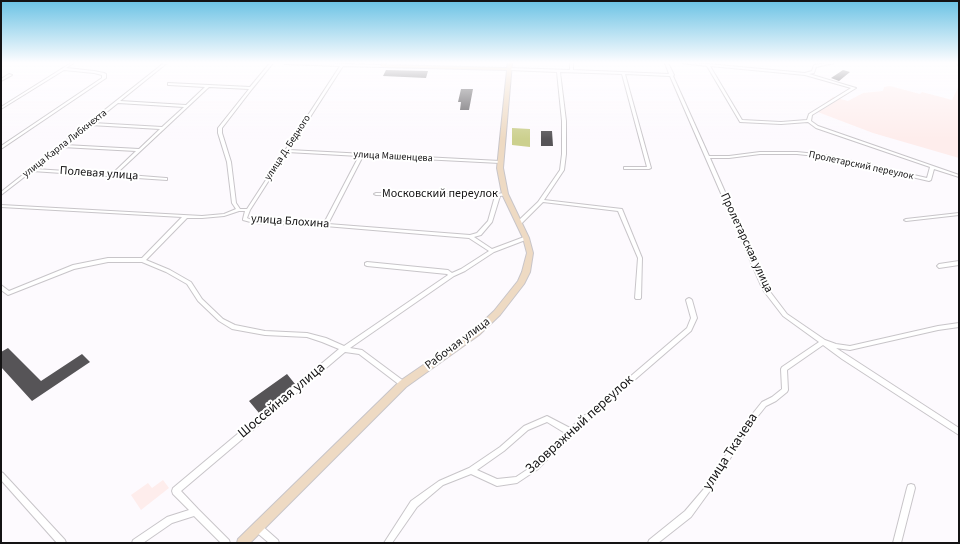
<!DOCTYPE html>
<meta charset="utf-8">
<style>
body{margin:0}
#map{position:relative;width:960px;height:544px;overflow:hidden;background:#fdfafe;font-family:"Source Sans 3",sans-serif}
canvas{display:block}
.frame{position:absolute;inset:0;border:2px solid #141314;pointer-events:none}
</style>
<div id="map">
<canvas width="960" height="544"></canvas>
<div class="frame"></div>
</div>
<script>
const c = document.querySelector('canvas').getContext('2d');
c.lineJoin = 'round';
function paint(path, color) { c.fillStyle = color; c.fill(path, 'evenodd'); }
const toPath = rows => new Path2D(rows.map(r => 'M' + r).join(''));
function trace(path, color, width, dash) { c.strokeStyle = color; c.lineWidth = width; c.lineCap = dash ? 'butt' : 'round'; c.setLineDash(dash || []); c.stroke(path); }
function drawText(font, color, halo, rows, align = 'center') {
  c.font = font + ' "Source Sans 3",sans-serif'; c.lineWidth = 4; c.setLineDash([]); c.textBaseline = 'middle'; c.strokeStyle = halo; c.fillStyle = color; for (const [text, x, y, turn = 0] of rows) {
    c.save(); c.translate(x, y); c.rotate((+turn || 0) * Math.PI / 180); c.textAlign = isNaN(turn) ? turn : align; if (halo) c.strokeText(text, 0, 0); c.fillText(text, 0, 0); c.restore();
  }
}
const industrial = toPath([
 [959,85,959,158,873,133,815,111,833,97,848,101,863,93,883,91,884,87,890,86,920,94,922,92,952,100],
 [163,480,169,488,141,510,131,495,148,483,152,488]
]);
const green = toPath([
 [512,128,530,129,530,147,512,145]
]);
const building = toPath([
 [386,70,428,71,426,78,383,76],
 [843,70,850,72,839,81,831,78],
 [461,89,473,89,469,110,460,110,461,102,458,102],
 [541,131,552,131,553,146,541,146],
 [8,348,41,381,82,354,90,362,32,401,1,367,1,352],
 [287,374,295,384,259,413,249,401]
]);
const street = toPath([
 [71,63,74,63,66,68,94,71,104,73,106,74,106,78,1,149,1,146,102,78,102,75,94,73,64,70,1,109,1,107,71,63],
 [164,63,167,63,120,101,186,105,205,87,169,85,168,85,168,83,250,87,270,63,273,63,252,89,222,128,222,133,231,162,236,203,240,209,247,209,340,66,285,64,284,63,317,63,382,65,384,66,383,67,343,66,289,150,500,161,502,162,500,163,363,156,328,224,470,235,477,233,488,221,495,196,485,197,376,195,374,194,376,193,485,195,505,193,507,194,507,195,500,196,492,222,481,235,474,237,492,249,524,237,528,237,528,239,494,252,465,271,454,276,350,348,362,350,405,382,406,384,405,386,403,387,401,386,359,354,345,352,181,491,198,509,229,540,230,543,221,543,194,516,172,523,143,543,132,543,133,540,167,517,189,510,173,494,172,491,173,488,339,349,322,342,307,337,265,335,232,329,219,321,198,301,187,284,166,272,142,262,108,262,74,269,8,295,1,290,1,285,9,291,73,265,108,258,142,258,182,217,1,207,1,205,202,216,224,214,236,209,232,203,227,162,218,133,218,128,249,89,209,87,116,174,166,178,167,178,167,180,32,171,1,195,1,192,164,63],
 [118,103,184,107,162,127,93,123,118,103],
 [90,125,160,129,139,149,65,145,90,125],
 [62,147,136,151,112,174,35,169,62,147],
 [287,152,359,156,324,223,254,221,247,218,250,210,287,152],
 [239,211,245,211,243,219,243,220,254,223,325,226,469,238,489,251,461,269,452,273,448,270,367,262,365,263,365,265,367,266,447,274,448,275,344,346,326,338,307,333,265,331,235,325,223,319,202,299,191,282,170,270,146,260,187,218,202,218,224,216,239,211],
 [570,63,573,63,573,70,669,74,665,63,668,63,674,75,673,76,709,156,729,156,760,152,797,152,825,155,927,178,930,167,816,128,808,122,781,124,740,122,707,66,682,63,708,64,805,73,812,71,814,65,827,63,834,63,816,67,814,73,809,74,856,88,812,115,811,121,818,126,959,175,959,177,934,169,931,180,929,181,825,157,797,154,760,154,729,158,710,158,768,289,787,314,825,340,836,344,850,346,938,326,959,323,959,327,938,330,850,350,836,348,959,428,959,435,842,359,823,345,787,370,788,390,787,392,776,401,766,406,750,426,712,488,691,517,658,543,648,543,649,540,685,511,708,484,746,422,762,402,772,397,782,389,781,369,782,367,819,342,783,316,763,290,670,76,625,74,651,168,649,169,624,169,624,167,647,167,622,74,560,72,566,121,566,154,564,170,544,200,622,209,642,258,641,298,640,299,636,299,635,298,638,258,618,211,543,202,521,224,517,224,517,222,538,202,560,170,562,154,562,121,557,72,509,70,507,69,509,68,570,70,570,63],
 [710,66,805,75,851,88,809,114,807,120,781,122,742,120,710,66],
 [957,63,959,63,959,65,958,65,957,63],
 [9,74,12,75,1,81,1,79,9,74],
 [959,213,959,215,906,221,904,220,906,219,959,213],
 [959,261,959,265,939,268,937,266,939,264,959,261],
 [689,298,691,299,692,300,697,318,691,331,572,434,538,469,517,483,497,486,471,474,443,485,417,507,392,543,384,543,411,501,439,481,469,468,500,447,524,426,547,416,570,428,687,328,691,318,686,300,687,299,689,298],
 [547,422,565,433,534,465,516,477,497,479,477,470,504,451,528,430,547,422],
 [1,472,3,473,65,540,66,543,57,543,1,480,1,472],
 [911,484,914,485,915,488,901,543,893,543,907,488,908,485,911,484],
 [258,524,261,525,278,540,279,543,269,543,255,531,254,528,255,525,258,524]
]);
const secondary = toPath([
 [382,63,386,63,385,65,507,68,508,63,512,63,503,168,508,194,529,238,533,253,530,272,524,284,500,315,479,335,406,387,250,543,237,543,238,539,400,381,473,331,494,311,518,281,522,272,527,253,523,238,502,194,497,168,507,70,382,67,380,66,382,63]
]);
const farStreetnames = [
 ["улица Карла Либкнехта",65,144,-38],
 ["улица Д. Бедного",288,148,-57],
 ["улица Машенцева",393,157,3],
 ["Пролетарский переулок",861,166,12]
];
const streetNames = [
 ["Полевая улица",99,174,4],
 ["Московский переулок",440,194],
 ["улица Блохина",290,222,4],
 ["Пролетарская улица",746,243,65],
 ["Рабочая улица",458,344,-37]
];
const nearStreetnames = [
 ["Шоссейная улица",282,401,-40],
 ["Заовражный переулок",580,425,-42],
 ["улица Ткачева",731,452,-57]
];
paint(industrial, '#feedec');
paint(green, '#ccd08e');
paint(building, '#565457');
trace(street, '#c8c5c9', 2);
trace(secondary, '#c8c5c9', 2);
paint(street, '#fff');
paint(secondary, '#eedac3');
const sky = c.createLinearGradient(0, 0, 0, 139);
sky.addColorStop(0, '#6ac2e4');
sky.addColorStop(0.45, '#fefdff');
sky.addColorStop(1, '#fefdff00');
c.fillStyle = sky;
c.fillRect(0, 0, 960, 139);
drawText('10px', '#141314', '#fff', farStreetnames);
drawText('12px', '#141314', '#fff', streetNames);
drawText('14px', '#141314', '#fff', nearStreetnames);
</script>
